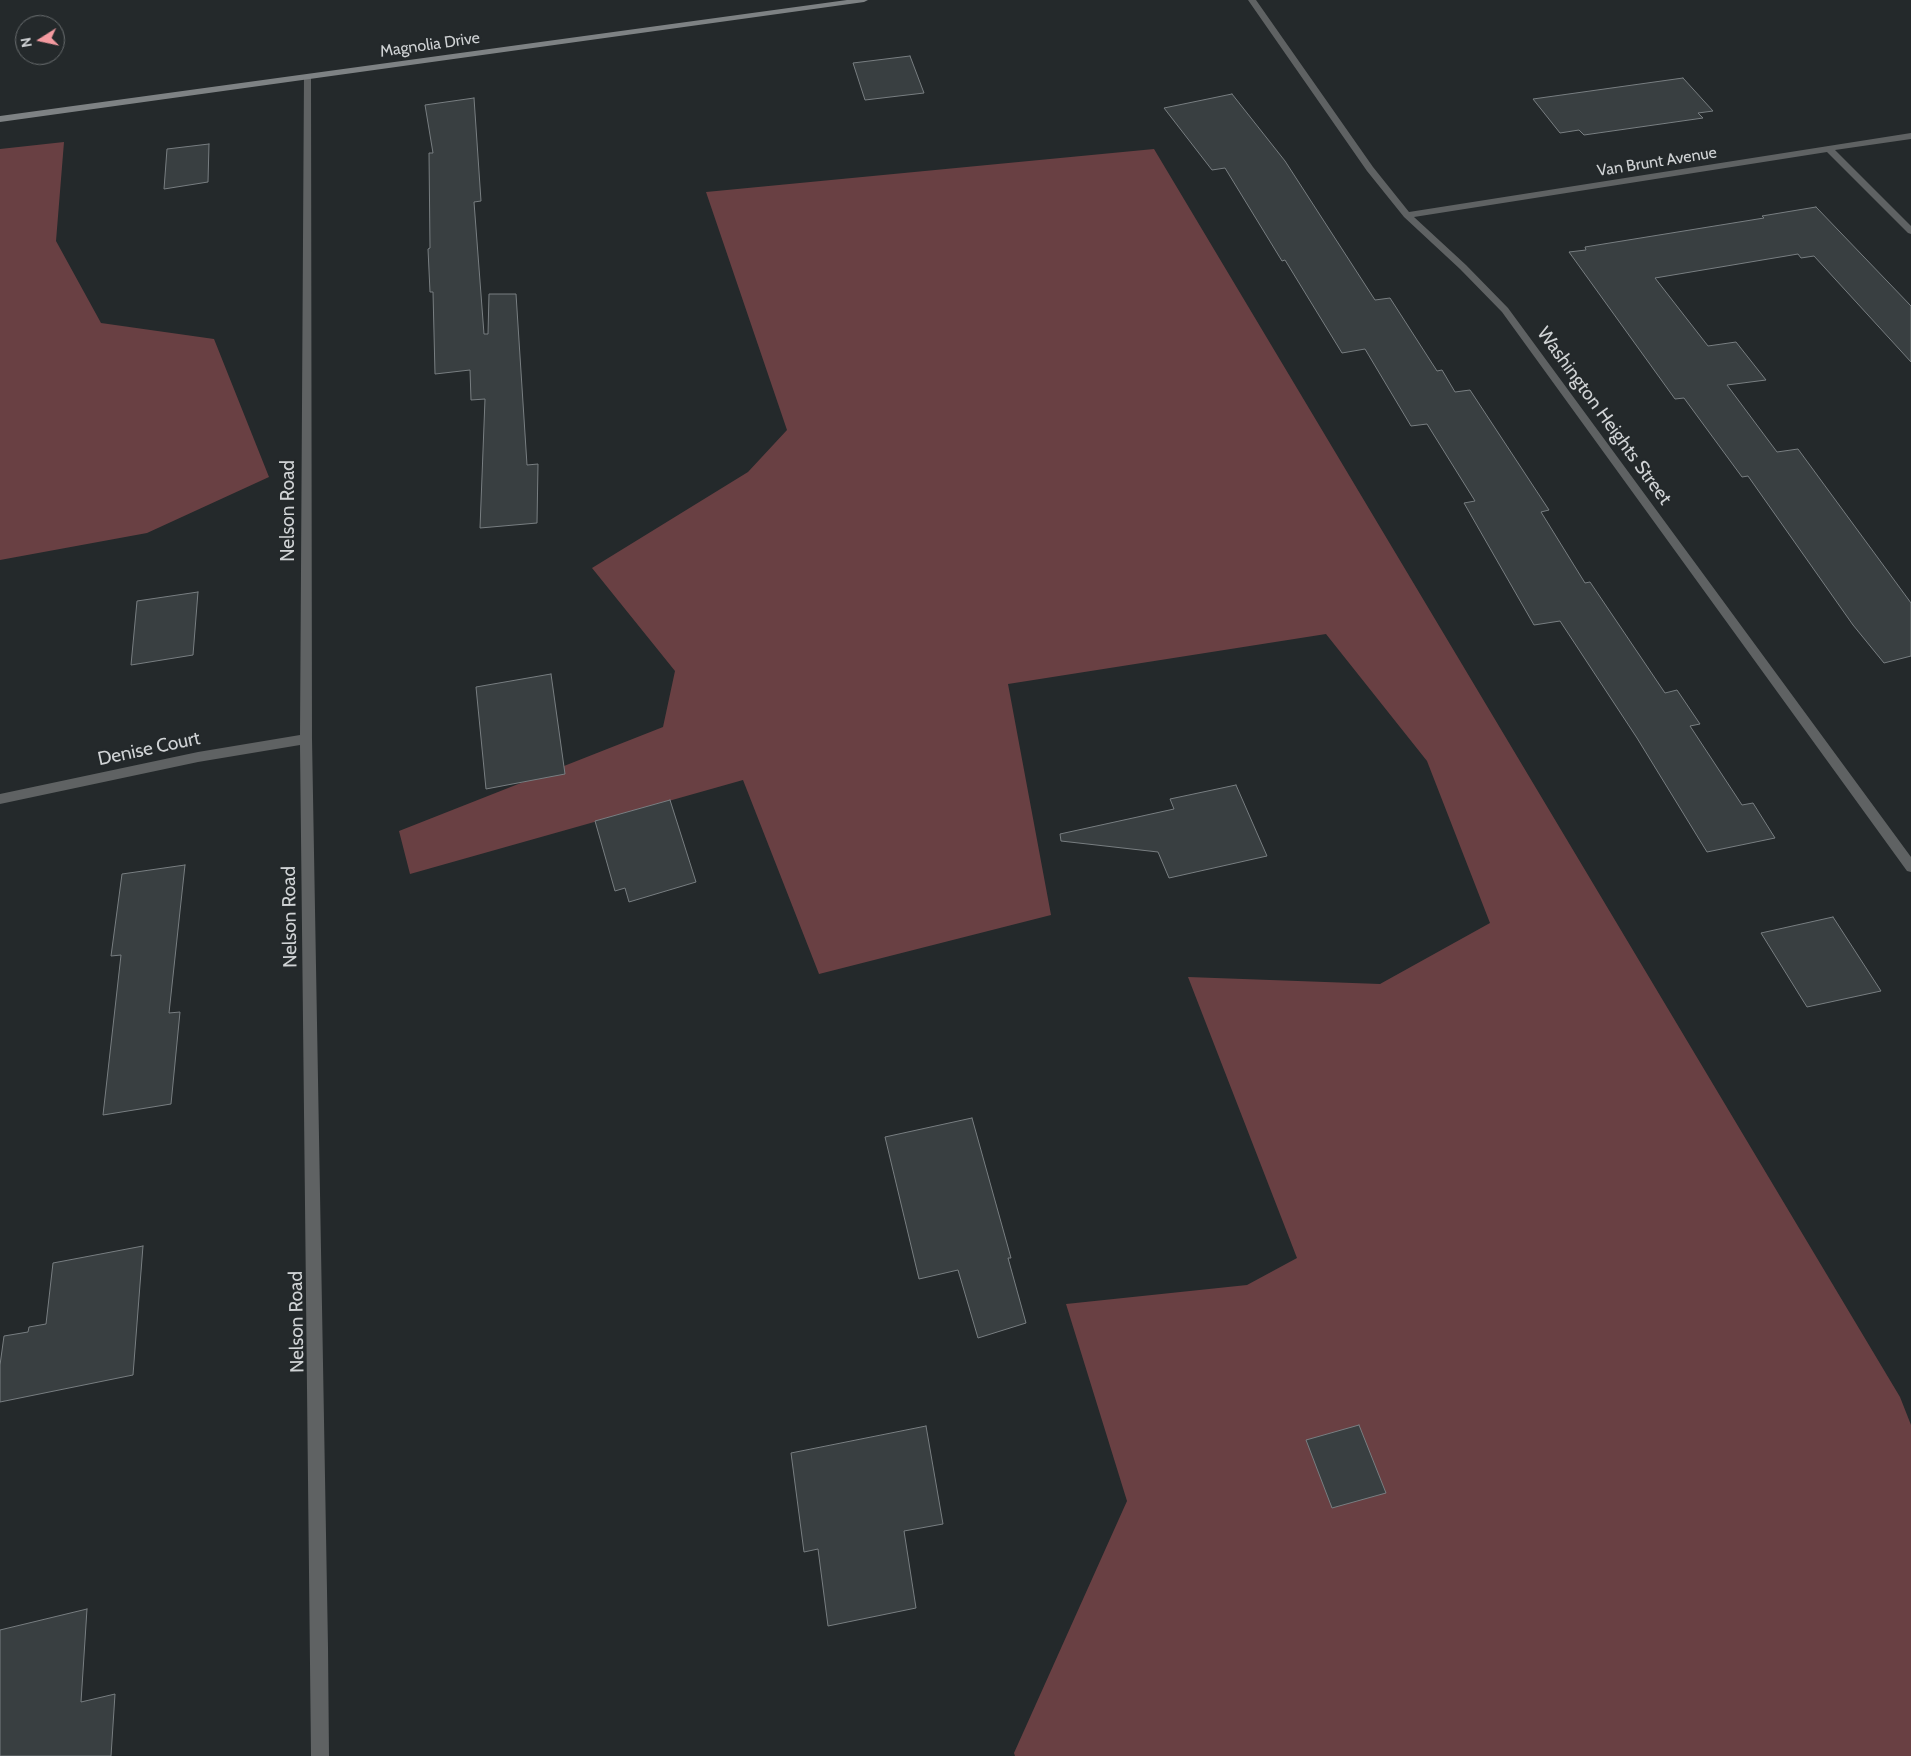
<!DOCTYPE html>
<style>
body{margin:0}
#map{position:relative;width:1911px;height:1756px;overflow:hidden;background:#24292b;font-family:Cabin,sans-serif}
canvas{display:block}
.north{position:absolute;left:15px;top:15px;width:50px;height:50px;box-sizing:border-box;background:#24292b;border:1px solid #696d6f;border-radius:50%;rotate:260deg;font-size:14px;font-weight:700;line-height:20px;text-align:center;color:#d0d3d5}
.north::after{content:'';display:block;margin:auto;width:18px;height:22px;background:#f49aa0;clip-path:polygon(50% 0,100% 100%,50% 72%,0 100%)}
</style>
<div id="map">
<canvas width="1911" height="1756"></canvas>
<div class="north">N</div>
</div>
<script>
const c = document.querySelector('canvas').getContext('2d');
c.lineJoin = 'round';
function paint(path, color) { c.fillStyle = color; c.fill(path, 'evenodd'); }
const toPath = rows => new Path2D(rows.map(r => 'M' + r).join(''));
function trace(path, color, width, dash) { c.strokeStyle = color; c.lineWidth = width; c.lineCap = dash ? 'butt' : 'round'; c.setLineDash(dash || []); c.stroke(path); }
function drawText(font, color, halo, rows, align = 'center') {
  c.font = font + ' Cabin,sans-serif'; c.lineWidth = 4; c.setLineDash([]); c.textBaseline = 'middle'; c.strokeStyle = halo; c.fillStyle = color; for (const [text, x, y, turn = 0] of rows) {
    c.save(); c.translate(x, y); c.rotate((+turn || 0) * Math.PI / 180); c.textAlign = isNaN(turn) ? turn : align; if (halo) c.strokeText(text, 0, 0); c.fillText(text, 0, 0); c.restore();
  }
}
const green = toPath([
 [64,142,56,241,101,323,214,339,269,477,147,533,0,560,0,149],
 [1154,149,1900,1397,1911,1425,1911,1756,1015,1756,1014,1753,1127,1501,1066,1304,1247,1285,1297,1258,1188,977,1380,984,1490,923,1427,761,1326,634,1008,684,1051,915,819,974,743,780,410,874,399,831,663,727,675,671,592,568,748,472,787,430,706,192]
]);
const building = toPath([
 [910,56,924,93,865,100,853,63,910,56],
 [1683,78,1713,111,1698,113,1703,118,1584,135,1579,130,1560,133,1533,99,1683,78],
 [1232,94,1285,161,1375,300,1390,298,1437,371,1442,370,1455,392,1470,390,1549,510,1541,512,1585,583,1590,582,1665,693,1677,690,1700,724,1690,726,1742,805,1753,803,1775,838,1707,852,1637,738,1560,621,1534,625,1464,503,1475,501,1427,424,1411,426,1365,349,1342,353,1285,260,1282,261,1225,168,1212,170,1164,108,1232,94],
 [474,98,481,201,474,202,484,334,488,334,489,294,516,294,527,465,538,464,537,523,480,528,485,399,471,400,470,370,435,374,433,292,430,292,428,249,430,248,429,153,433,153,425,105,474,98],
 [209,144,208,182,164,189,167,149,209,144],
 [1816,207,1911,306,1911,362,1814,256,1801,258,1798,254,1655,278,1708,346,1736,342,1766,380,1727,385,1777,452,1798,449,1911,603,1911,656,1884,663,1853,625,1748,476,1742,477,1684,398,1675,399,1569,252,1586,250,1585,247,1764,218,1762,216,1816,207],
 [198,592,193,655,131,665,137,601,198,592],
 [551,674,565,774,486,789,476,687,551,674],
 [1236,785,1267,856,1169,878,1158,852,1061,841,1060,834,1174,809,1170,799,1236,785],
 [670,800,696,882,629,902,625,888,615,891,595,821,670,800],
 [185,865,169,1013,180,1012,171,1104,103,1115,121,955,111,956,122,874,185,865],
 [1833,917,1881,991,1807,1007,1761,933,1833,917],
 [972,1118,1011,1258,1008,1258,1026,1323,978,1338,958,1270,919,1279,885,1137,972,1118],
 [143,1246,133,1375,0,1402,0,1365,4,1336,28,1332,29,1327,46,1324,53,1263,143,1246],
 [1359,1425,1386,1493,1332,1508,1306,1440,1359,1425],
 [926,1426,943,1524,904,1531,916,1608,828,1626,818,1549,804,1552,791,1453,926,1426],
 [87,1609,81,1702,115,1694,111,1756,0,1756,0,1630,87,1609]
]);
const street = toPath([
 [1248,0,1256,0,1373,167,1409,212,1911,133,1911,139,1835,150,1911,226,1911,234,1908,233,1827,152,1414,217,1466,265,1508,308,1911,857,1911,872,1907,871,1502,312,1460,269,1404,217,1367,171,1248,0],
 [304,75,311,77,312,739,328,1647,329,1756,311,1756,300,745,198,762,0,804,0,794,198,752,300,735,304,75]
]);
const secondary = toPath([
 [847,0,868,0,864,2,0,122,0,116,847,0]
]);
const farStreetnames = [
 ["Magnolia Drive",430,45,-8],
 ["Van Brunt Avenue",1657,162,-9]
];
const streetNames = [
 ["Washington Heights Street",1604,416,54],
 ["Nelson Road",288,511,-90],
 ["Denise Court",149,749,-12],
 ["Nelson Road",290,917,-91],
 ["Nelson Road",297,1322,-91]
];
paint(green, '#694043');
paint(building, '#393f41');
trace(building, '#787e81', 1);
paint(street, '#5f6263');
paint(secondary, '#7e8284');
drawText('16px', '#d0d3d5', '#24292b', farStreetnames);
drawText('19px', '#d0d3d5', '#24292b', streetNames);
</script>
